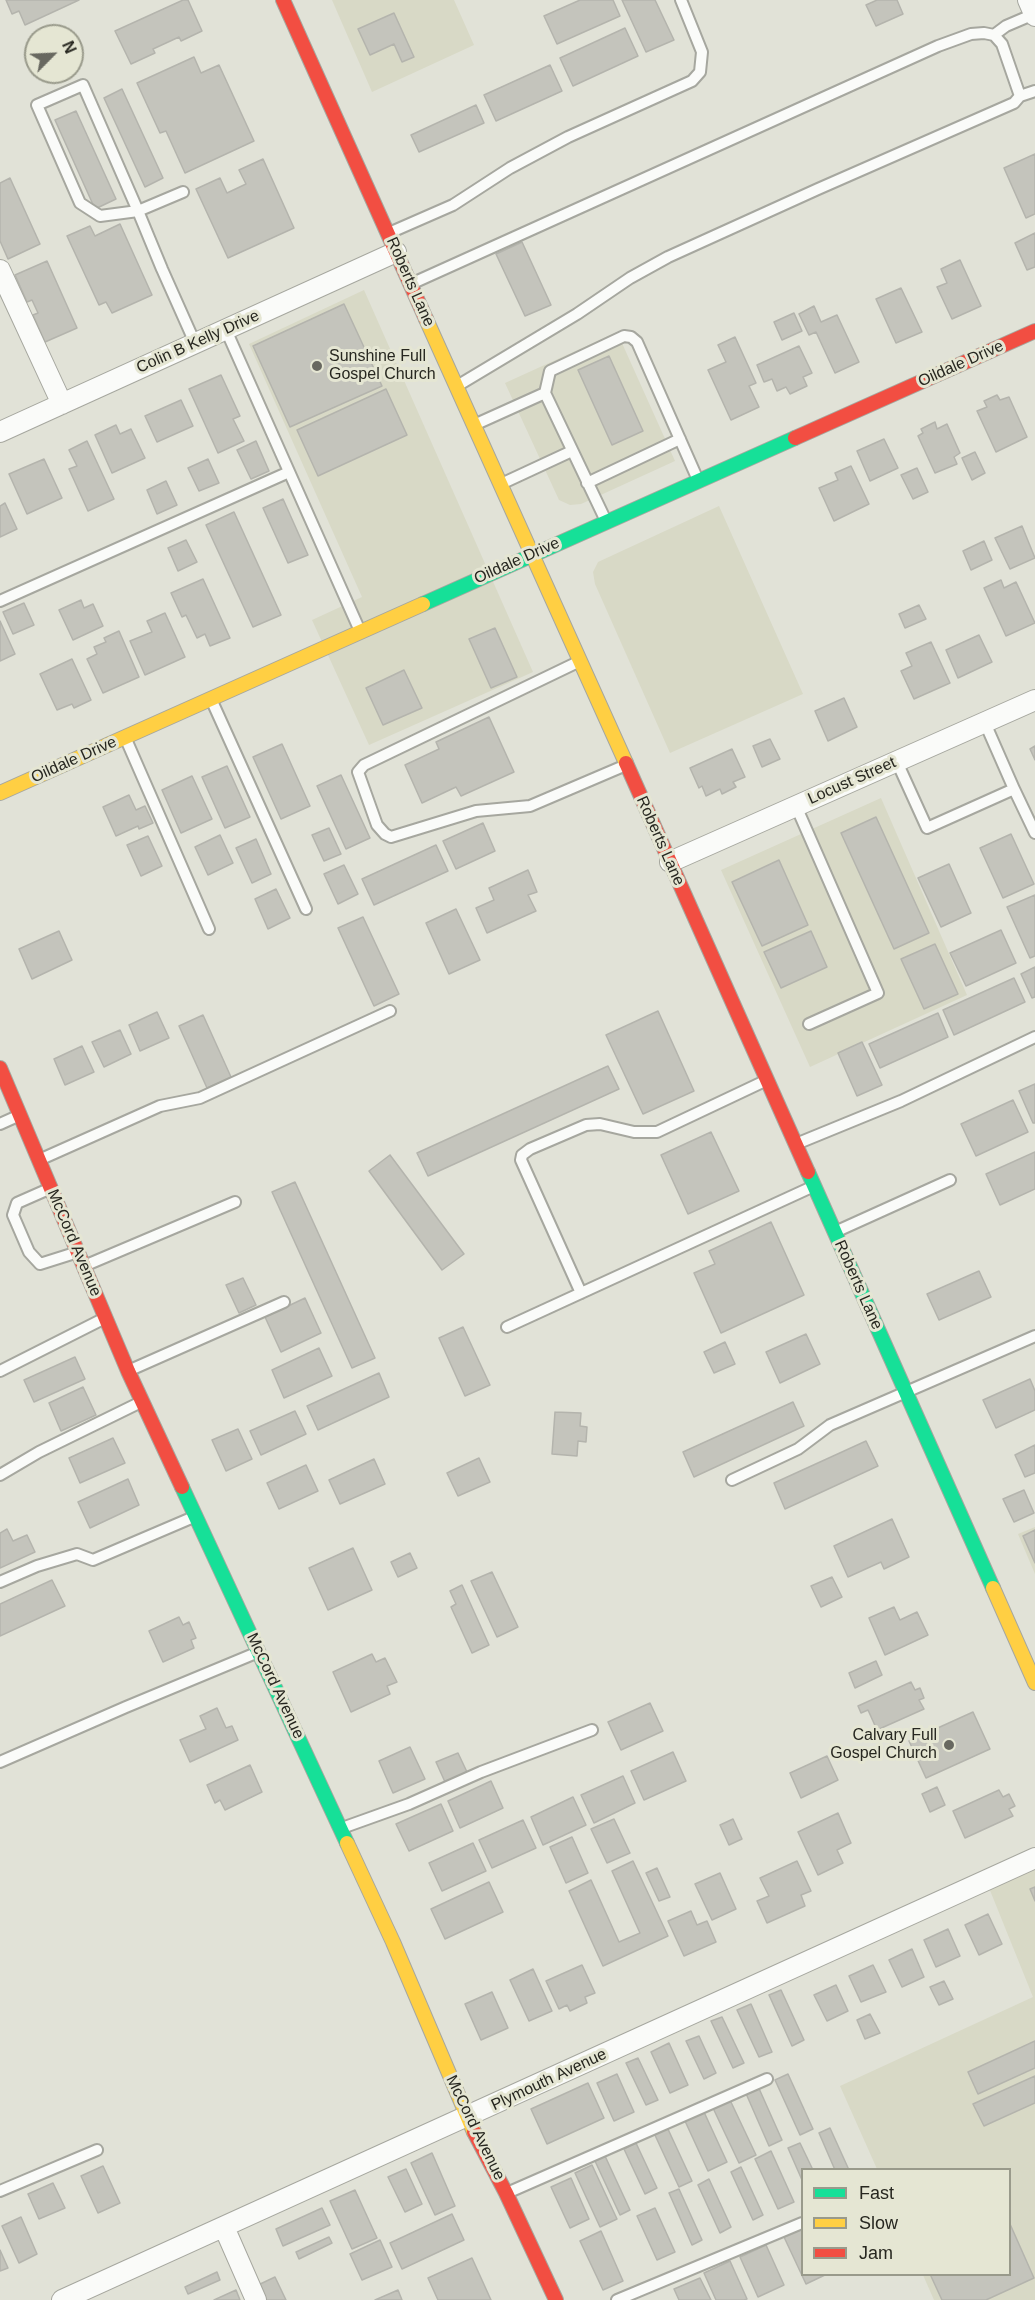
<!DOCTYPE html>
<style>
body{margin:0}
#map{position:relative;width:1035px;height:2300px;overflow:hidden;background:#e1e2d7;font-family:Helvetica,sans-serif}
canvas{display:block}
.legend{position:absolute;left:801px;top:2168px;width:210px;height:108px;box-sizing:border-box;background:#e5e6d3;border:2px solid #999a8b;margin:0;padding:8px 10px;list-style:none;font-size:18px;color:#272720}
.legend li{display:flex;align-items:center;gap:12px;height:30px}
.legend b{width:30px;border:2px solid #999a8b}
.north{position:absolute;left:24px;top:24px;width:60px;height:60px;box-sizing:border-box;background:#e5e6d3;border:2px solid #999a8b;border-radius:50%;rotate:66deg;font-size:16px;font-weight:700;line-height:24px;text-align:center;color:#272720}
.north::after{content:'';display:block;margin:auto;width:21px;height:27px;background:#686860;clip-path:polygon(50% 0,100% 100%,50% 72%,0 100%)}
</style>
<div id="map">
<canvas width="1035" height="2300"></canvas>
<ul class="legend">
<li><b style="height:8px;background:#16e098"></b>Fast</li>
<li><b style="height:8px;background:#ffcf43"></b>Slow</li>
<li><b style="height:8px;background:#f24e42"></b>Jam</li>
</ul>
<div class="north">N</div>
</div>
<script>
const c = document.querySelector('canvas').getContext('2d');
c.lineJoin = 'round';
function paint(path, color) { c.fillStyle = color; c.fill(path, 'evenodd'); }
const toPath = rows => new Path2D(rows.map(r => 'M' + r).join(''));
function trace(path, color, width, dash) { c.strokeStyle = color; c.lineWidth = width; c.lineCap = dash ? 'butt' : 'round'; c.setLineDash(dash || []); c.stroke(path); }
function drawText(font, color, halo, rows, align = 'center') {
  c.font = font + ' Helvetica,sans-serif'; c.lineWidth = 6; c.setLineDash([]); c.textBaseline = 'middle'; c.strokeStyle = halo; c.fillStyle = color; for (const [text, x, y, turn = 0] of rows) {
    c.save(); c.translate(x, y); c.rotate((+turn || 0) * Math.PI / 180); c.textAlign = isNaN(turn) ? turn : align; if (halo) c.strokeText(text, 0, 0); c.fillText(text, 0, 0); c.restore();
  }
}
const built = toPath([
 [332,0,454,0,474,45,372,92],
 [364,290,533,672,369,745,312,620,362,597,249,344],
 [617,332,675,461,581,504,570,505,559,500,505,383],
 [719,506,803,694,670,753,595,584,593,572,598,562],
 [881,798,967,995,810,1067,721,870],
 [1035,1527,1035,1574,1018,1534],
 [1035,1849,1035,2300,934,2300,923,2275,1010,2274,1010,2170,877,2169,840,2086,1033,1997,983,1873]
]);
const building = toPath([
 [6,0,79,0,25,25,19,11,12,14,6,0],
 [183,0,188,0,202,31,181,41,179,37,153,49,155,53,131,64,115,31,183,0],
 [580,0,613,0,620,16,557,44,544,16,580,0],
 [622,0,655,0,674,40,646,52,622,0],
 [877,0,897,0,903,14,876,26,866,5,877,0],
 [394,13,414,57,402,62,394,44,370,55,358,29,394,13],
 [625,28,638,56,573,86,560,58,625,28],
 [194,57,201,73,219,65,254,141,185,173,166,131,160,133,137,83,194,57],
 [550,65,562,91,496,121,484,95,550,65],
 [122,89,163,178,145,187,104,98,122,89],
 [476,105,484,123,419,152,411,135,476,105],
 [76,111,116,199,95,209,55,120,76,111],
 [1035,154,1035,214,1026,218,1004,168,1035,154],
 [263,159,294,228,228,258,196,189,220,178,227,193,246,184,239,170,263,159],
 [10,178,40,244,8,259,0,241,0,183,10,178],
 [120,224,152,295,112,313,106,302,99,305,67,236,90,226,95,236,120,224],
 [1035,233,1035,267,1027,270,1015,243,1035,233],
 [522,242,551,305,525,316,496,254,522,242],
 [960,260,981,306,952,319,937,287,947,283,941,269,960,260],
 [47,261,77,328,45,342,33,315,38,313,32,300,27,302,15,275,47,261],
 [901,288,922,332,896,343,876,299,901,288],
 [344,304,382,386,290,427,253,346,344,304],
 [814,306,821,322,837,315,859,362,835,373,816,332,809,335,799,314,814,306],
 [794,313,802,331,782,340,774,322,794,313],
 [735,337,756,383,749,386,759,407,731,420,708,370,726,362,718,345,735,337],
 [799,346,812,373,803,377,807,386,790,394,786,387,777,391,772,379,764,382,757,365,799,346],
 [609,356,643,431,612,445,578,370,609,356],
 [221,375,240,416,233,419,244,441,218,453,189,389,221,375],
 [386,389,407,435,318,476,297,430,386,389],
 [997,395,1000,400,1009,397,1027,437,996,452,977,411,987,407,984,401,997,395],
 [181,400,193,426,157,442,145,416,181,400],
 [935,422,937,429,947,424,960,453,954,457,957,464,935,473,918,436,923,433,921,429,935,422],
 [116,425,120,434,131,429,145,458,112,473,95,435,116,425],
 [884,439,898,468,870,481,857,451,884,439],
 [87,441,114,499,88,511,69,469,77,466,69,450,87,441],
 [256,441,269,471,251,479,237,450,256,441],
 [975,452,985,473,972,480,962,458,975,452],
 [44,459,62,498,27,514,9,474,44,459],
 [208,459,219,483,199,491,188,468,208,459],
 [851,466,869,504,834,521,819,488,838,480,835,473,851,466],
 [917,468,928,492,913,499,901,475,917,468],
 [166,481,177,505,157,514,147,490,166,481],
 [283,499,308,555,288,563,263,508,283,499],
 [5,503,17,529,0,537,0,506,5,503],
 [234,512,281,615,253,627,206,525,234,512],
 [1022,526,1035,558,1010,569,995,538,1022,526],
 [186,540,197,562,178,571,168,548,186,540],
 [984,541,992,560,971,570,963,551,984,541],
 [203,579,230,638,210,646,205,634,197,638,186,615,182,617,171,593,203,579],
 [1001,580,1004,588,1016,582,1035,623,1006,636,984,588,1001,580],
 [81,600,84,608,93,604,103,626,73,640,59,610,81,600],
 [24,603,34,625,13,634,3,612,24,603],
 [919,605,926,619,905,628,899,614,919,605],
 [165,613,185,657,145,675,130,641,152,632,147,621,165,613],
 [0,621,15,654,0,661,0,621],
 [495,628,517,677,491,688,469,639,495,628],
 [119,631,139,677,103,693,87,659,97,654,94,647,106,642,104,638,119,631],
 [979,635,992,662,958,678,946,650,979,635],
 [931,642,950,683,914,699,901,671,912,666,906,653,931,642],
 [72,659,91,700,74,708,72,704,57,710,40,674,72,659],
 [404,670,422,708,383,725,366,688,404,670],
 [844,698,857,727,828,741,815,711,844,698],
 [489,717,514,772,461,796,456,787,422,803,405,765,439,749,436,742,489,717],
 [770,739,780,759,762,767,753,746,770,739],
 [282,744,310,806,281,819,253,757,282,744],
 [1035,746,1035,760,1030,749,1035,746],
 [732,749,745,777,733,782,736,787,722,794,720,789,706,796,702,786,699,788,690,768,732,749],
 [227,766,250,817,225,828,202,777,227,766],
 [341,775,370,838,346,849,317,786,341,775],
 [192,776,212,819,181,833,162,790,192,776],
 [129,795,136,810,145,806,153,823,139,829,138,826,116,836,103,807,129,795],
 [876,817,929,933,894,949,841,833,876,817],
 [483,823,495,851,456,869,443,841,483,823],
 [329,828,341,854,324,861,312,835,329,828],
 [1011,834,1034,884,1003,898,980,848,1011,834],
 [220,835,233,863,208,875,195,847,220,835],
 [148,836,162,866,141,876,127,845,148,836],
 [256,839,271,874,252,883,236,848,256,839],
 [436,845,448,871,374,905,362,879,436,845],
 [779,860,808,925,762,946,732,882,779,860],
 [949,864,971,913,941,927,918,878,949,864],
 [344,865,358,894,338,904,324,874,344,865],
 [528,870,537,892,528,895,536,911,487,933,476,908,494,900,489,888,528,870],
 [276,889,290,918,268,929,255,899,276,889],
 [1035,895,1035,956,1030,958,1007,907,1035,895],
 [456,909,480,960,449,974,426,923,456,909],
 [363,917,399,994,374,1006,338,928,363,917],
 [1001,930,1016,963,966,986,950,953,1001,930],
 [59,931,72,960,32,979,19,949,59,931],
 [811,931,827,967,781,988,764,952,811,931],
 [935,944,958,994,924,1009,901,959,935,944],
 [1035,967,1035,997,1032,998,1021,974,1035,967],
 [1014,978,1025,1002,954,1035,943,1010,1014,978],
 [658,1011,694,1091,643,1114,606,1035,658,1011],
 [157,1012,169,1038,140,1051,129,1025,157,1012],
 [938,1013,948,1037,880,1068,869,1044,938,1013],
 [203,1015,231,1077,207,1088,179,1026,203,1015],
 [120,1030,131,1054,104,1067,92,1042,120,1030],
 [862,1042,882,1085,857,1096,838,1053,862,1042],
 [82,1046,94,1072,65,1085,54,1059,82,1046],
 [608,1066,619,1089,428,1176,417,1153,608,1066],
 [1035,1084,1035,1123,1033,1123,1019,1091,1035,1084],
 [1013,1100,1028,1132,976,1156,961,1124,1013,1100],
 [711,1132,739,1191,688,1214,661,1155,711,1132],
 [1035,1152,1035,1189,1000,1205,986,1174,1035,1152],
 [390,1155,464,1254,442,1270,369,1171,390,1155],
 [295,1182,375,1358,352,1368,272,1192,295,1182],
 [771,1222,804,1295,721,1333,694,1273,715,1264,709,1251,771,1222],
 [979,1271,991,1297,939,1320,927,1294,979,1271],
 [243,1278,256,1305,239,1313,226,1285,243,1278],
 [305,1298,321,1333,281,1352,265,1317,305,1298],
 [463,1327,490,1385,465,1396,439,1338,463,1327],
 [806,1334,820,1364,780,1383,766,1352,806,1334],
 [725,1342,735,1364,714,1373,704,1352,725,1342],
 [319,1348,332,1376,284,1398,272,1370,319,1348],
 [75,1357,85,1379,34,1402,24,1380,75,1357],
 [379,1373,389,1397,318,1430,307,1406,379,1373],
 [1030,1379,1035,1391,1035,1410,996,1428,983,1400,1030,1379],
 [83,1387,96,1415,61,1431,49,1403,83,1387],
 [793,1402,804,1426,694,1477,683,1452,793,1402],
 [295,1411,306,1434,261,1455,250,1431,295,1411],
 [555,1412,581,1413,580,1426,587,1427,586,1442,578,1441,577,1456,552,1454,555,1412],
 [238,1429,252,1459,226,1471,212,1440,238,1429],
 [113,1438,125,1463,80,1483,69,1458,113,1438],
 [866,1441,878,1466,785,1509,774,1483,866,1441],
 [1035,1445,1035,1473,1025,1477,1015,1455,1035,1445],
 [479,1458,490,1482,458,1496,447,1473,479,1458],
 [374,1459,385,1484,340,1504,329,1480,374,1459],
 [306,1465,318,1491,279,1509,267,1483,306,1465],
 [128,1479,139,1505,90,1528,78,1502,128,1479],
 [1024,1490,1034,1513,1014,1522,1003,1499,1024,1490],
 [892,1519,909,1557,884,1569,881,1562,848,1577,834,1546,892,1519],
 [7,1529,13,1541,27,1535,35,1552,0,1568,0,1533,7,1529],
 [1035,1530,1035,1563,1023,1536,1035,1530],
 [353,1548,372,1590,328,1610,309,1568,353,1548],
 [410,1553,417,1568,398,1577,391,1562,410,1553],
 [492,1572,518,1627,497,1637,471,1581,492,1572],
 [832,1577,842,1597,821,1607,811,1586,832,1577],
 [52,1580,65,1606,0,1636,0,1604,52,1580],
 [462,1585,489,1645,472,1653,451,1607,456,1604,450,1591,462,1585],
 [894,1607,900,1620,917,1612,928,1635,885,1655,869,1618,894,1607],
 [179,1617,183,1625,189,1622,196,1638,191,1640,194,1648,163,1662,149,1631,179,1617],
 [372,1654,376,1662,385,1658,397,1682,387,1686,390,1694,351,1712,333,1672,372,1654],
 [876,1661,882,1675,855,1688,849,1673,876,1661],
 [911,1682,915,1690,920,1688,924,1698,919,1700,924,1709,877,1730,868,1710,861,1713,858,1706,911,1682],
 [650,1703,663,1731,621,1750,608,1722,650,1703],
 [217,1708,226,1728,232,1726,238,1740,190,1762,180,1740,206,1729,200,1716,217,1708],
 [973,1712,990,1749,926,1778,909,1741,973,1712],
 [410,1747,425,1779,393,1793,379,1761,410,1747],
 [673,1752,686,1781,644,1800,631,1771,673,1752],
 [458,1753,467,1772,445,1782,436,1762,458,1753],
 [827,1756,838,1780,801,1798,790,1773,827,1756],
 [250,1765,262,1792,225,1810,220,1800,215,1803,207,1785,250,1765],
 [623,1776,635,1803,594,1823,581,1795,623,1776],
 [491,1781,503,1808,460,1828,448,1801,491,1781],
 [937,1787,945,1805,930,1812,922,1794,937,1787],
 [999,1790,1003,1797,1009,1794,1015,1806,1009,1809,1013,1816,965,1838,953,1811,999,1790],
 [573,1797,586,1825,543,1845,531,1817,573,1797],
 [441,1804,453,1831,409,1851,396,1824,441,1804],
 [838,1813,851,1843,837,1850,843,1863,818,1875,798,1832,838,1813],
 [614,1819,630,1853,607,1863,591,1829,614,1819],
 [733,1819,742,1839,729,1845,720,1825,733,1819],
 [523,1820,536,1848,492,1868,479,1840,523,1820],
 [572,1837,588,1873,566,1883,550,1847,572,1837],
 [473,1843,486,1871,442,1891,429,1863,473,1843],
 [633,1861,668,1936,603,1966,569,1891,591,1880,619,1942,640,1933,612,1871,633,1861],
 [797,1861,811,1891,801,1895,805,1906,767,1923,757,1901,769,1896,760,1878,797,1861],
 [657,1868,670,1897,659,1901,646,1873,657,1868],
 [720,1873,736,1909,712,1920,695,1884,720,1873],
 [489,1882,503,1912,445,1939,431,1909,489,1882],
 [1035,1887,1035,1901,1030,1889,1035,1887],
 [691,1911,697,1925,707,1921,716,1942,684,1956,668,1921,691,1911],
 [988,1914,1002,1944,979,1955,965,1925,988,1914],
 [948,1929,960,1956,936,1967,924,1940,948,1929],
 [912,1949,924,1977,902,1987,889,1960,912,1949],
 [582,1965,595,1993,585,1997,587,2003,570,2011,567,2005,559,2009,546,1981,582,1965],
 [873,1965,886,1992,861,2002,849,1976,873,1965],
 [533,1969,552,2011,529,2021,510,1980,533,1969],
 [944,1981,953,1999,939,2005,930,1987,944,1981],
 [836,1985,848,2011,827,2021,814,1995,836,1985],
 [781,1990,804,2040,792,2046,769,1995,781,1990],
 [492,1992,508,2028,481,2040,465,2004,492,1992],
 [751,2004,772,2052,759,2057,737,2010,751,2004],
 [870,2014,880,2033,865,2039,857,2020,870,2014],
 [722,2017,744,2063,733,2068,711,2021,722,2017],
 [699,2036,716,2073,704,2079,686,2041,699,2036],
 [1035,2041,1035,2068,978,2094,968,2072,1035,2041],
 [669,2043,688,2085,670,2093,651,2052,669,2043],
 [638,2058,658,2100,646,2105,626,2063,638,2058],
 [617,2074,634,2112,614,2121,597,2083,617,2074],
 [788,2074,813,2129,800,2135,775,2080,788,2074],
 [1035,2076,1035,2103,984,2126,973,2104,1035,2076],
 [588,2083,604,2118,547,2144,531,2109,588,2083],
 [757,2084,782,2140,769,2146,744,2089,757,2084],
 [730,2100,756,2155,739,2163,713,2108,730,2100],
 [704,2112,727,2162,708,2171,685,2121,704,2112],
 [667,2127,692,2181,679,2187,654,2133,667,2127],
 [830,2128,849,2170,835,2170,819,2133,830,2128],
 [636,2143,657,2188,645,2194,624,2149,636,2143],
 [800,2143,813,2170,802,2170,802,2180,788,2148,800,2143],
 [771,2151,794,2202,778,2209,755,2159,771,2151],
 [432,2153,455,2206,435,2215,411,2163,432,2153],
 [605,2156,630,2210,620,2215,595,2161,605,2156],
 [592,2165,617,2219,600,2227,575,2173,592,2165],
 [103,2166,120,2203,98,2213,81,2176,103,2166],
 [741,2167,763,2215,753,2220,731,2172,741,2167],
 [406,2169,422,2204,405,2212,388,2177,406,2169],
 [571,2178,589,2219,570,2228,551,2187,571,2178],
 [709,2179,731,2227,720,2233,698,2185,709,2179],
 [53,2183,65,2208,39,2219,28,2194,53,2183],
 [679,2189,702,2240,692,2245,669,2193,679,2189],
 [355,2190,377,2238,352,2249,330,2201,355,2190],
 [322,2208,330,2225,283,2246,276,2229,322,2208],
 [655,2208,675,2252,657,2260,637,2216,655,2208],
 [452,2214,464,2240,402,2269,390,2243,452,2214],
 [21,2217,37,2254,19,2263,2,2226,21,2217],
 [1010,2224,1034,2278,986,2300,942,2300,930,2274,1010,2274,1010,2224],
 [802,2228,802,2274,827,2274,806,2284,784,2237,802,2228],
 [601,2231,623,2281,603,2290,580,2241,601,2231],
 [329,2237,332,2243,299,2259,296,2252,329,2237],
 [380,2240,392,2267,362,2280,350,2254,380,2240],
 [766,2245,784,2285,758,2297,740,2257,766,2245],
 [0,2250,8,2268,0,2271,0,2250],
 [472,2258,491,2300,438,2300,428,2278,472,2258],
 [730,2261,747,2299,744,2300,716,2300,704,2273,730,2261],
 [217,2272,220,2280,188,2294,185,2287,217,2272],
 [275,2277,286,2300,262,2300,256,2286,275,2277],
 [700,2278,711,2300,679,2300,674,2289,700,2278],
 [236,2290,240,2300,214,2300,236,2290],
 [398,2290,402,2300,375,2300,398,2290]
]);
const lane = toPath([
 [994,35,1006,26,1034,14],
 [1020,96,1035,91],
 [183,192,138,211,100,216,80,203,37,105,83,85,138,211,162,269,195,343],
 [389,233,453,205,510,168,568,137,692,81,700,72,702,52,681,0],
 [413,283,938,46,971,34,984,33,994,35,1002,44,1020,96,1014,103,818,189,668,257,630,278,577,314,457,386],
 [226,330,360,631],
 [474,425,545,393],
 [587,483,680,439],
 [501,484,572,451],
 [606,521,545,393,550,371,624,336,631,337,637,342,698,480],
 [0,601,289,472],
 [578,662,364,765,358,772,377,825,385,834,391,837,476,811,530,806,626,765],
 [211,699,306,909],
 [125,737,209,929],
 [897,762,927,828,1014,789,985,723],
 [1014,789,1035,833],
 [796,806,878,993,809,1024],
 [0,1124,20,1115],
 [796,1144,901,1101,1035,1037],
 [39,1160,160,1106,200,1098,390,1011],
 [51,1188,17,1203,13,1215,29,1252,40,1264,78,1252],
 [835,1232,950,1180],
 [84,1266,235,1202],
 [581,1293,521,1160,522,1155,530,1149,586,1125,600,1124,634,1132,657,1132,767,1080],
 [507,1327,814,1186],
 [0,1371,105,1318],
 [128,1371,284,1302],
 [0,1475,39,1452,141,1402],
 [732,1480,798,1449,830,1425,1035,1336],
 [0,1582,37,1566,77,1554,93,1560,196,1516],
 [0,1762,126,1707,256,1653],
 [342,1828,409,1804,481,1772,592,1730],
 [0,2191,97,2150],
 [507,2193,767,2079],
 [617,2300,802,2223]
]);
const street = toPath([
 [1028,0,1035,16],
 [0,270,62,404],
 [0,432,396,252],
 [670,862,1035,700],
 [224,2227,256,2300],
 [62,2300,1035,1858]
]);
const fast = toPath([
 [423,604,795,438],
 [808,1172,993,1588],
 [182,1487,347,1843]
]);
const slow = toPath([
 [426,319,626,763],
 [0,793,423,604],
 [993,1588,1035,1683],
 [347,1843,393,1942,474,2132]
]);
const jam = toPath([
 [283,0,426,319],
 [795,438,1035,331],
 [626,763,808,1172],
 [0,1068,128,1371,182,1487],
 [474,2132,506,2193,556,2300]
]);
const markers = [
 [317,366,6,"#686860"],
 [949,1745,6,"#686860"]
];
const streetNames = [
 ["Roberts Lane",410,282,66],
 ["Colin B Kelly Drive",198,342,-24],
 ["Oildale Drive",961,364,-24],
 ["Oildale Drive",517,561,-24],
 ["Oildale Drive",74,760,-24],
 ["Locust Street",852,781,-24],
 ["Roberts Lane",660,841,66],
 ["McCord Avenue",74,1243,67],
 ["Roberts Lane",858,1285,66],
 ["McCord Avenue",275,1686,65],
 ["Plymouth Avenue",549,2080,-25],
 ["McCord Avenue",475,2128,64]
];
const poiNames = [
 ["Sunshine Full",329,357],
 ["Gospel Church",329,375],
 ["Calvary Full",937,1736,"right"],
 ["Gospel Church",937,1754,"right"]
];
paint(built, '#d8d9c6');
paint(building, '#c4c4bc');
trace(building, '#b4b4ad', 1.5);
trace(lane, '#a6a79f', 14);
trace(street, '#a6a79f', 22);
trace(fast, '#a6a79f', 16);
trace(slow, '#a6a79f', 16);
trace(jam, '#a6a79f', 16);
trace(lane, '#fafbf9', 10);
trace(street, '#fafbf9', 20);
trace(fast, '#16e098', 14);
trace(slow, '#ffcf43', 14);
trace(jam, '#f24e42', 14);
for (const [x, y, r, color] of markers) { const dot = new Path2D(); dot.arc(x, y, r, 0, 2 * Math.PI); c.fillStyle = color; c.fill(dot); trace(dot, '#e5e6d3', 2); }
drawText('16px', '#272720', '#e5e6d3', streetNames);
drawText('16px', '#272720', '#e5e6d3', poiNames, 'left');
</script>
